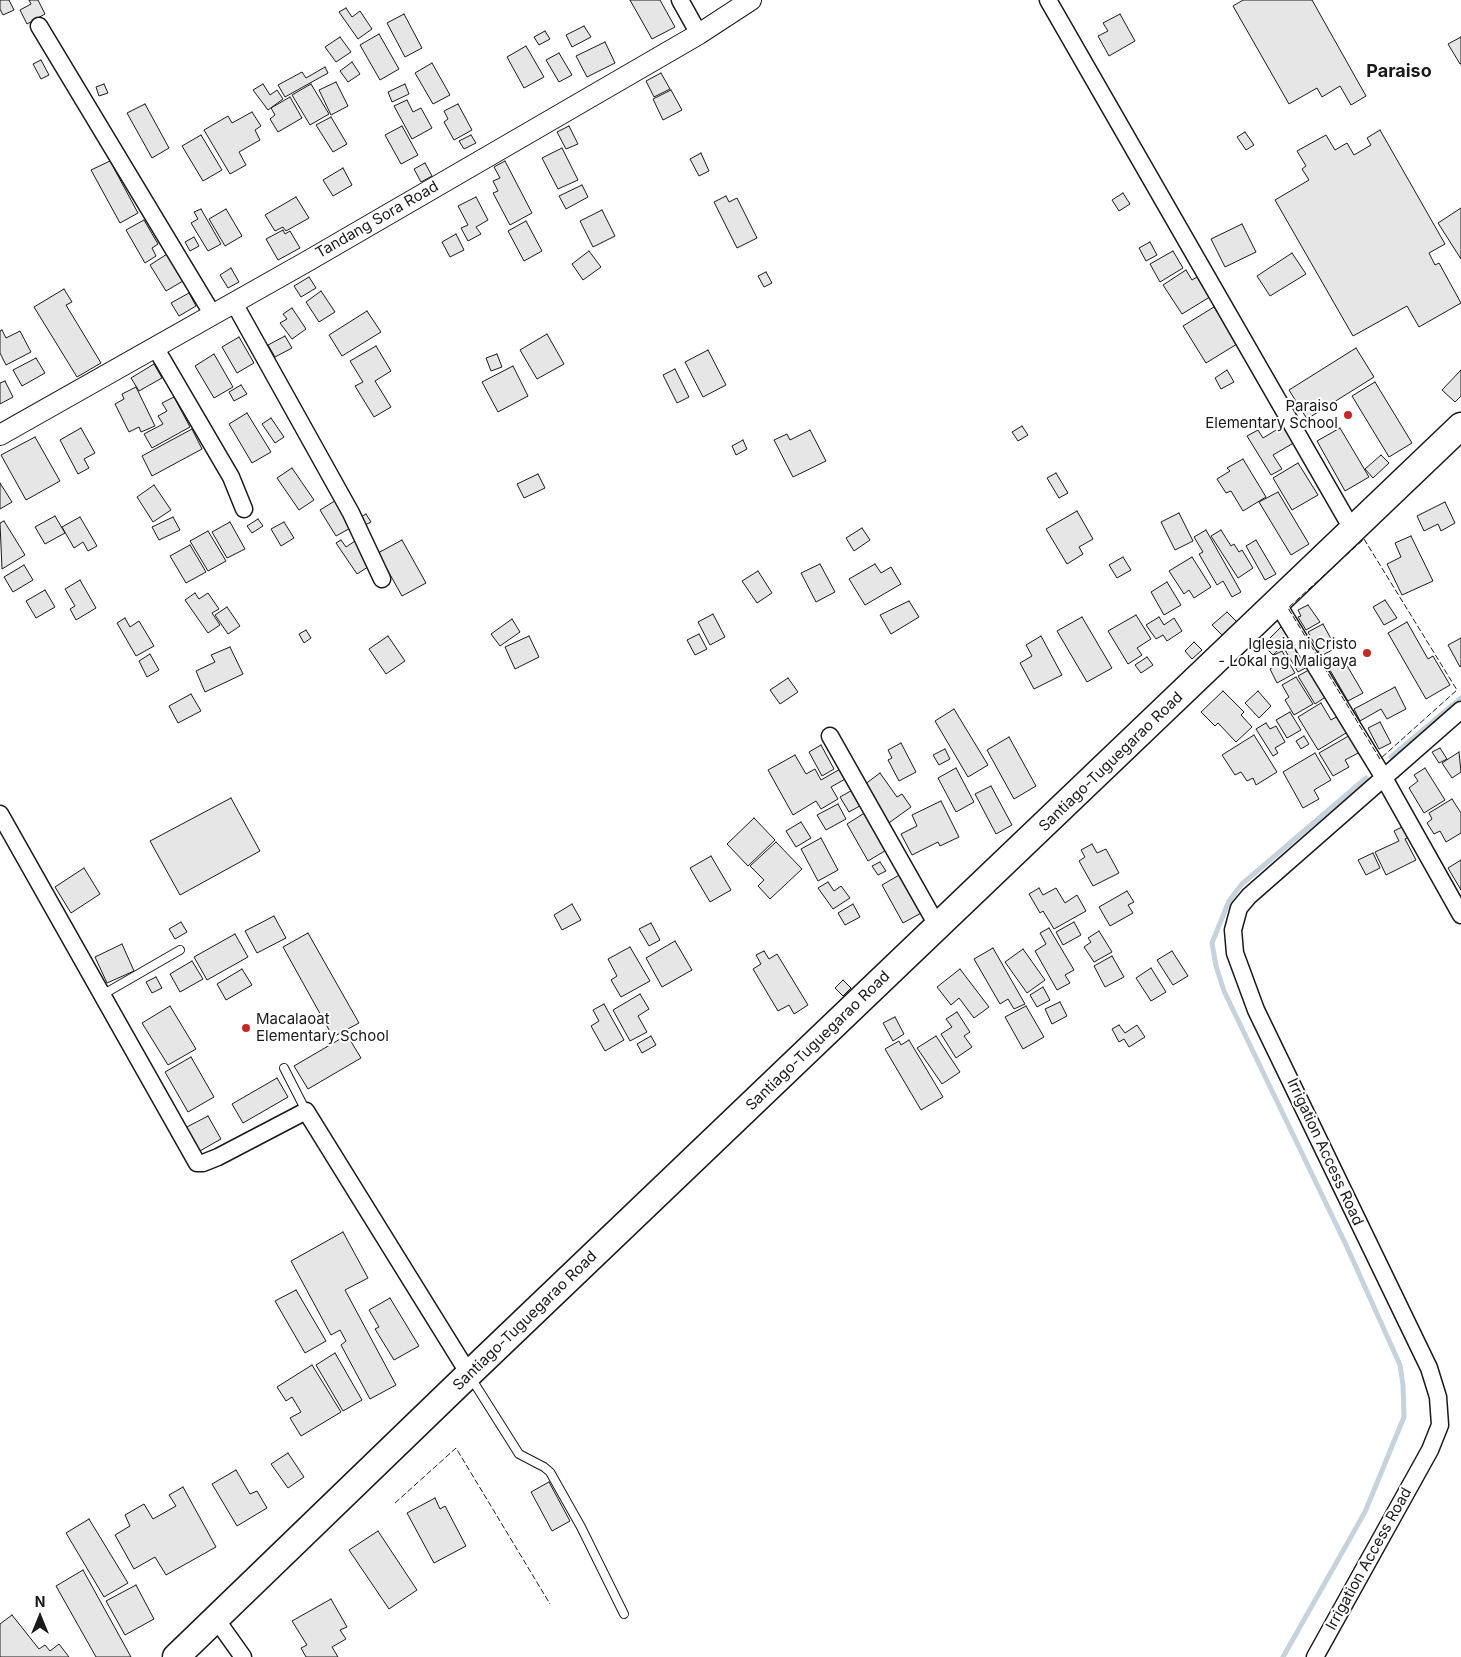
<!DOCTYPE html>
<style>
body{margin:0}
#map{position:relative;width:1461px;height:1657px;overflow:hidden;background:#fff;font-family:Inter,sans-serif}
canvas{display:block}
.north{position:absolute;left:15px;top:1592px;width:50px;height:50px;-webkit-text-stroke:4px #fff;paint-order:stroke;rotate:0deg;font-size:14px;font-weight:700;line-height:20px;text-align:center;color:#1a1a1a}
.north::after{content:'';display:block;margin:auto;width:18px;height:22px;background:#1a1a1a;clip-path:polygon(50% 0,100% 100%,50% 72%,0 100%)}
</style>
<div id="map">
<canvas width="1461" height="1657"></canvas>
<div class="north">N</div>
</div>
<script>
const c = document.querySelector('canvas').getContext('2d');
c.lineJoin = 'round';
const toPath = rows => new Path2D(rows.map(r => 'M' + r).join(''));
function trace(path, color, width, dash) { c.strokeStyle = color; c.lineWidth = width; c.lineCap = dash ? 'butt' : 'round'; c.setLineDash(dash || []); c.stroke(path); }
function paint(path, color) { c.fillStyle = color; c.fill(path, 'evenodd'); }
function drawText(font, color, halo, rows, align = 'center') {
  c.font = font + ' Inter,sans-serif'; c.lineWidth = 4; c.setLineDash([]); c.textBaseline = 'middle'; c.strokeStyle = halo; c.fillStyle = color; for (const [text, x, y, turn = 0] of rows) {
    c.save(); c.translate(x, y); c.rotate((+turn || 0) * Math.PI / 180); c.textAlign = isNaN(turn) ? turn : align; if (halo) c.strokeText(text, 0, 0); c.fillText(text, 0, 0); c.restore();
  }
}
const stream = toPath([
 [1391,757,1461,698],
 [1283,1657,1365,1512,1404,1417,1403,1385,1400,1365,1347,1247,1224,991,1216,966,1212,943,1229,901,1242,884,1366,778]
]);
const building = toPath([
 [0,0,9,0,14,10,3,15,0,9,0,0],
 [29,0,38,0,45,14,27,24,20,10,31,4,29,0],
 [630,0,660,0,675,27,652,39,630,0],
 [1243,0,1312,0,1366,96,1351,105,1340,86,1322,97,1317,88,1289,104,1233,6,1243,0],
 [346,8,352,17,360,11,372,29,358,39,339,12,346,8],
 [404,14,422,48,405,57,387,23,404,14],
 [1120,14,1135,41,1109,56,1098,36,1108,31,1103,23,1120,14],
 [584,26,591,37,572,47,566,35,584,26],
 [545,31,550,39,539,45,534,37,545,31],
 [379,34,399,69,380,80,360,45,379,34],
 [340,37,351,52,336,62,325,47,340,37],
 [1461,37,1461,64,1460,64,1448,44,1461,37],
 [605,42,615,63,587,77,576,56,605,42],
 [526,46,544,77,524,88,507,57,526,46],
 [559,53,572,75,559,82,546,60,559,53],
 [41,60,49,75,41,79,33,64,41,60],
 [352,62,360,74,348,82,340,71,352,62],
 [432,63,450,95,433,104,415,73,432,63],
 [325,67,328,73,285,97,278,85,302,72,306,78,325,67],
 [661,73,670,89,654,97,646,81,661,73],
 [336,82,348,106,331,115,319,90,336,82],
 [104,84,108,93,99,96,96,87,104,84],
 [263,84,270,95,277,90,283,99,268,110,253,90,263,84],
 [311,84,329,114,310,125,292,95,311,84],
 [405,84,409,94,392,102,388,92,405,84],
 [671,90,682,110,663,120,653,99,671,90],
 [290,97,302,118,278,132,270,119,275,115,271,108,290,97],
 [407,100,413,112,421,108,432,128,412,139,394,106,407,100],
 [145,104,169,148,152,158,127,113,145,104],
 [458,104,472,130,454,140,444,122,448,119,444,111,458,104],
 [252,112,261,126,255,130,260,140,239,152,246,165,230,174,204,130,228,116,232,123,252,112],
 [331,117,347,144,333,152,316,125,331,117],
 [402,126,418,155,401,164,385,135,402,126],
 [569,126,578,144,566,149,557,132,569,126],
 [1380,130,1445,244,1429,253,1435,265,1439,263,1461,303,1419,327,1407,306,1353,336,1275,200,1309,180,1302,169,1306,166,1297,151,1326,135,1335,150,1347,143,1354,155,1371,145,1367,138,1380,130],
 [1245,132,1254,145,1246,150,1237,137,1245,132],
 [201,135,222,170,203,181,182,146,201,135],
 [471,135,476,143,464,149,459,141,471,135],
 [562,148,578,180,558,189,542,158,562,148],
 [701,153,709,171,699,176,690,159,701,153],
 [110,161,138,213,120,223,91,170,110,161],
 [505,161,532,213,510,225,493,193,498,191,493,181,500,178,494,167,505,161],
 [425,163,432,176,421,182,414,169,425,163],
 [343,168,352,185,333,196,323,180,343,168],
 [582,185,588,197,566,209,559,196,582,185],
 [1123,193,1130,204,1119,211,1112,200,1123,193],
 [726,196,729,202,737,198,757,238,737,248,714,202,726,196],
 [296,197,309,218,286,231,283,227,275,231,265,215,296,197],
 [476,197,488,220,476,227,481,234,468,241,461,228,468,225,458,206,476,197],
 [1461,208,1461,259,1438,223,1461,208],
 [201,209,221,244,208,251,191,223,198,219,194,212,201,209],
 [226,209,242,236,225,246,209,219,226,209],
 [602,210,615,236,593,247,580,221,602,210],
 [144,220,158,244,152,248,156,256,145,263,126,230,144,220],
 [526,221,542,251,524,261,508,231,526,221],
 [1242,224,1256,252,1225,267,1211,239,1242,224],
 [283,230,285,234,290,231,300,248,278,260,266,239,283,230],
 [456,234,464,250,450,257,442,242,456,234],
 [194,237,199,246,190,251,185,242,194,237],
 [1150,242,1157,255,1146,261,1139,248,1150,242],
 [589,251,601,267,583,280,572,264,589,251],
 [1173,251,1183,268,1160,282,1150,264,1173,251],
 [1292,253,1306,274,1270,296,1257,276,1292,253],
 [167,254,183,281,166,291,150,265,167,254],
 [231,268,239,282,228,288,220,275,231,268],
 [1186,270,1192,280,1197,277,1202,285,1206,283,1213,295,1182,314,1163,285,1186,270],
 [766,272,772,283,764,287,758,276,766,272],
 [309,277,316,288,301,297,294,286,309,277],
 [64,289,72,302,66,305,101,363,77,377,34,307,64,289],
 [321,291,335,312,319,322,306,302,321,291],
 [189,293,196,306,179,316,171,303,189,293],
 [1214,307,1237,344,1206,363,1183,326,1214,307],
 [292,308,306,329,292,339,280,323,287,319,283,314,292,308],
 [367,311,381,332,342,356,329,335,367,311],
 [2,330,6,338,20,331,31,352,6,365,0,353,0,331,2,330],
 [547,334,564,364,537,379,520,350,547,334],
 [285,336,292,348,275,357,268,345,285,336],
 [239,337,254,363,237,373,222,347,239,337],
 [376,346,391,371,375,381,391,407,374,417,355,386,363,382,350,361,376,346],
 [1356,348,1374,377,1307,419,1289,390,1356,348],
 [708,350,726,385,703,397,685,362,708,350],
 [214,354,233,387,214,398,195,366,214,354],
 [497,354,502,367,491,371,486,358,497,354],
 [36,358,45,373,22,386,13,370,36,358],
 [154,364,162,378,139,391,131,378,154,364],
 [513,366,528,396,498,412,482,382,513,366],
 [675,369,689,397,677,403,663,375,675,369],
 [1227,370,1234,382,1221,389,1215,378,1227,370],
 [1461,370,1461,396,1455,402,1442,390,1461,370],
 [5,381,13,397,0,404,0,383,5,381],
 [1375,382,1412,443,1389,457,1352,396,1375,382],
 [241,385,247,394,234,401,229,392,241,385],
 [136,387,155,426,141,432,139,427,129,432,115,404,124,399,122,394,136,387],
 [174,397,190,427,152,448,144,434,163,424,158,416,167,411,162,403,174,397],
 [247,413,271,452,252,463,229,424,247,413],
 [271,418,284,437,275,443,262,424,271,418],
 [1286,424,1297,441,1273,455,1282,469,1271,475,1247,436,1258,430,1263,438,1286,424],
 [1022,426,1028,435,1018,441,1012,432,1022,426],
 [81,428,95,453,84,459,89,468,78,474,60,440,81,428],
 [1340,428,1369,477,1345,491,1317,441,1340,428],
 [192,429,202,449,152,476,142,456,192,429],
 [810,430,826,461,793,477,774,440,787,434,790,440,810,430],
 [35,437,60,481,26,500,1,455,35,437],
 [743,440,747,449,736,455,732,446,743,440],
 [1381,455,1389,463,1373,478,1365,469,1381,455],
 [1243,459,1266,497,1243,511,1231,491,1226,493,1217,479,1230,471,1227,468,1243,459],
 [1298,463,1318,495,1292,510,1273,478,1298,463],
 [292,468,314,500,299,510,277,478,292,468],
 [1056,473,1068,493,1059,498,1047,478,1056,473],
 [538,474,545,488,524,498,517,484,538,474],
 [0,483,12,502,0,509,0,483],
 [154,485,171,510,153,522,137,497,154,485],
 [1278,492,1309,544,1291,555,1259,502,1278,492],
 [338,499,354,526,336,536,320,510,338,499],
 [1445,502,1455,523,1441,531,1438,524,1424,531,1417,516,1445,502],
 [1077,511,1093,539,1079,547,1083,554,1067,564,1046,529,1077,511],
 [1179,513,1193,541,1175,550,1161,522,1179,513],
 [366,514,371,522,363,526,359,518,366,514],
 [55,516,65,533,45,544,35,527,55,516],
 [80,517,97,546,88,551,83,542,74,548,62,527,80,517],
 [173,517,180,530,159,540,152,527,173,517],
 [258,519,263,526,252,533,247,526,258,519],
 [4,521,25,555,2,569,0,523,4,521],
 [230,522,245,549,227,558,212,532,230,522],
 [284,522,294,538,281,546,271,529,284,522],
 [862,528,870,540,854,551,846,538,862,528],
 [1206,530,1241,592,1232,597,1223,581,1217,585,1199,554,1203,552,1194,537,1206,530],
 [1221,530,1231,546,1234,544,1239,552,1242,550,1253,568,1238,578,1211,536,1221,530],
 [208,531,226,561,208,571,190,541,208,531],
 [1411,536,1433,581,1402,595,1387,564,1401,557,1395,543,1411,536],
 [341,540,346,547,355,541,371,565,357,574,336,543,341,540],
 [402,540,426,583,402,596,378,553,402,540],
 [1256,540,1276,574,1265,580,1246,546,1256,540],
 [190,545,206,572,186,583,170,556,190,545],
 [1123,557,1131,570,1117,578,1109,565,1123,557],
 [1192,557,1211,587,1194,598,1189,590,1184,594,1169,571,1192,557],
 [820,564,835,592,816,602,801,573,820,564],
 [875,564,881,573,891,567,901,584,865,605,849,579,875,564],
 [24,565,33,580,13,592,4,577,24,565],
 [758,571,772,593,757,603,742,581,758,571],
 [80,580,96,608,76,620,70,609,75,606,65,589,80,580],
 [1167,582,1181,605,1164,615,1151,592,1167,582],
 [45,590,55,607,36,618,26,601,45,590],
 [195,593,199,599,208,593,219,609,212,613,220,625,208,633,185,600,195,593],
 [1385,600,1397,618,1384,625,1373,607,1385,600],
 [909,601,919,617,891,634,880,615,909,601],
 [1308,605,1320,622,1306,630,1298,617,1301,616,1298,610,1308,605],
 [227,607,240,626,228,634,215,615,227,607],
 [1227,612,1237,622,1222,635,1212,625,1227,612],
 [713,614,725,637,710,645,698,622,713,614],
 [1136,615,1151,639,1137,648,1142,655,1128,664,1108,631,1136,615],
 [1082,617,1112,668,1087,682,1057,631,1082,617],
 [1159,617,1164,625,1174,618,1182,631,1167,641,1163,635,1156,639,1146,625,1159,617],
 [125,618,130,627,139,621,154,646,136,656,117,623,125,618],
 [512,619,520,632,500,646,491,634,512,619],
 [1407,622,1428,659,1433,656,1450,685,1426,699,1388,633,1407,622],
 [1323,624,1336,648,1321,656,1308,632,1323,624],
 [1283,625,1294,635,1273,655,1263,645,1283,625],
 [306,630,311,638,304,643,299,634,306,630],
 [699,634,707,649,695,655,687,640,699,634],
 [388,636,405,661,386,674,369,649,388,636],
 [529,636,539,657,515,669,505,647,529,636],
 [1041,636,1062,675,1034,689,1020,663,1032,656,1026,645,1041,636],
 [1296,638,1311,665,1298,672,1285,650,1290,647,1289,643,1296,638],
 [1461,638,1461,666,1460,667,1448,645,1461,638],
 [1194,642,1202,650,1192,659,1185,651,1194,642],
 [230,647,243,674,205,692,196,671,215,662,211,655,230,647],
 [1282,651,1295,673,1277,683,1270,669,1279,663,1274,655,1282,651],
 [150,654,159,670,147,677,139,661,150,654],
 [1147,657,1153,665,1141,673,1135,665,1147,657],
 [1342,657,1363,693,1348,701,1327,665,1342,657],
 [1314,667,1330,694,1315,704,1298,676,1314,667],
 [1296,677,1313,704,1294,715,1285,700,1289,697,1282,685,1296,677],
 [788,678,798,692,780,704,770,690,788,678],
 [1395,687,1406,709,1387,719,1381,709,1360,721,1354,709,1395,687],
 [1223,691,1244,712,1241,715,1252,727,1236,742,1218,723,1215,726,1201,712,1223,691],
 [1258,691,1271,706,1259,718,1245,703,1258,691],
 [191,694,201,711,178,723,169,706,191,694],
 [1321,703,1331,720,1341,714,1351,730,1318,750,1298,717,1321,703],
 [954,709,988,765,968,777,935,721,954,709],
 [1290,712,1301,730,1287,738,1276,720,1290,712],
 [1380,722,1391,743,1379,749,1368,728,1380,722],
 [1266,723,1270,729,1276,726,1285,742,1275,748,1278,753,1273,756,1256,729,1266,723],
 [1352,734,1362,751,1345,760,1349,767,1333,776,1319,753,1352,734],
 [1254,735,1277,772,1256,785,1253,778,1247,781,1241,772,1235,775,1222,755,1254,735],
 [1304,736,1309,744,1301,749,1296,741,1304,736],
 [1009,737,1036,786,1014,799,987,750,1009,737],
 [901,743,916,772,899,781,888,760,892,758,888,750,901,743],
 [821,745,834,769,822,776,809,752,821,745],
 [1440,748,1447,759,1439,763,1432,752,1440,748],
 [945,749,950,759,939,765,933,755,945,749],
 [1459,752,1461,772,1452,778,1442,763,1459,752],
 [1315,753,1331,780,1314,790,1319,799,1303,808,1283,772,1315,753],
 [795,755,806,774,815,769,821,780,842,768,847,778,831,787,838,799,821,809,816,801,793,815,768,770,795,755],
 [956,768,974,802,956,812,938,778,956,768],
 [1425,768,1445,800,1424,813,1409,788,1418,781,1414,775,1425,768],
 [880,773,897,797,902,794,911,807,886,825,878,813,881,810,864,785,880,773],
 [991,786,1012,825,996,834,975,794,991,786],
 [856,788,865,803,849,812,840,797,856,788],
 [231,798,260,851,180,895,150,841,231,798],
 [1452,799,1461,813,1461,833,1446,842,1440,831,1434,834,1427,823,1432,819,1429,813,1452,799],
 [941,801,959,837,940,846,938,842,912,855,901,834,917,826,912,815,941,801],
 [838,804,846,819,826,830,817,815,838,804],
 [866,812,888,849,868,861,847,824,866,812],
 [754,818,775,840,748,866,727,844,754,818],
 [801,822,811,838,796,847,786,831,801,822],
 [1406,825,1411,836,1405,839,1416,860,1386,875,1375,852,1399,841,1394,831,1406,825],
 [821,838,838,870,818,881,801,849,821,838],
 [776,842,802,869,770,899,758,886,764,880,750,866,776,842],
 [1092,844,1097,853,1106,849,1119,873,1093,886,1079,861,1085,857,1081,850,1092,844],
 [1373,853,1380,868,1366,875,1358,860,1373,853],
 [711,856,731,890,710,902,690,868,711,856],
 [1461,860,1461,890,1448,868,1461,860],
 [880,862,886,871,878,875,872,866,880,862],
 [84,868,100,894,71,913,55,887,84,868],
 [901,874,923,912,903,923,882,885,901,874],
 [828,882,834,891,841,886,850,898,833,909,818,888,828,882],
 [1039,888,1043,895,1056,888,1065,903,1077,895,1086,911,1054,929,1043,911,1040,913,1029,894,1039,888],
 [1127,891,1134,902,1128,905,1133,913,1110,926,1099,907,1127,891],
 [572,904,581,920,562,930,554,915,572,904],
 [853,904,860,917,845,925,838,913,853,904],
 [274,916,286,938,257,953,245,931,274,916],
 [181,922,187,932,175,939,169,929,181,922],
 [1074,922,1081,935,1063,945,1056,932,1074,922],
 [651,923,660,940,649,946,639,929,651,923],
 [1049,928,1074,970,1065,975,1070,983,1057,990,1035,951,1046,944,1040,933,1049,928],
 [1099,931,1112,952,1094,962,1084,947,1091,942,1088,938,1099,931],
 [308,933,359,1023,333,1037,283,947,308,933],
 [235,934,248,957,207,980,194,957,235,934],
 [675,941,692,970,662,987,646,958,675,941],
 [122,944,134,971,107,983,95,957,122,944],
 [630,947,650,981,621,997,611,980,617,976,608,959,630,947],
 [993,948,1025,1004,1014,1009,1008,999,1000,1004,974,959,993,948],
 [1023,949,1045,980,1027,993,1005,962,1023,949],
 [764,951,769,959,777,954,808,1005,794,1014,789,1005,778,1011,753,969,761,964,756,955,764,951],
 [1172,951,1188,976,1173,985,1157,960,1172,951],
 [1112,956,1124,977,1105,987,1094,966,1112,956],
 [192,961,203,979,180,992,170,974,192,961],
 [1151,968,1166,992,1151,1001,1136,978,1151,968],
 [242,969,252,985,226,1000,217,984,242,969],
 [960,969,989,1007,974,1018,959,998,951,1005,937,987,960,969],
 [156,977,162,988,152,993,146,982,156,977],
 [843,980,851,988,843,996,835,988,843,980],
 [1043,987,1050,1000,1037,1007,1030,995,1043,987],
 [640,994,649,1009,638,1016,647,1032,630,1041,613,1010,640,994],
 [1060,1002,1067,1016,1052,1024,1045,1009,1060,1002],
 [604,1004,624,1040,605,1051,591,1026,599,1021,593,1010,604,1004],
 [170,1006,196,1049,168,1065,142,1023,170,1006],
 [1026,1006,1044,1037,1023,1049,1005,1017,1026,1006],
 [957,1012,970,1032,964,1036,972,1047,956,1058,941,1034,952,1027,946,1019,957,1012],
 [895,1017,904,1034,893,1041,883,1023,895,1017],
 [1119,1025,1125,1033,1137,1025,1145,1037,1129,1047,1124,1039,1119,1042,1112,1029,1119,1025],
 [314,1031,316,1039,306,1042,303,1034,314,1031],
 [347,1035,361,1058,308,1089,294,1066,347,1035],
 [651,1036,656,1045,642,1053,637,1044,651,1036],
 [936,1036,960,1072,942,1084,917,1048,936,1036],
 [909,1040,943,1097,921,1110,885,1049,899,1041,901,1045,909,1040],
 [191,1057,214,1097,188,1112,165,1072,191,1057],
 [277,1078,288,1097,243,1123,232,1104,277,1078],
 [208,1116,221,1139,198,1152,185,1128,208,1116],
 [343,1232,368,1278,345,1290,396,1385,370,1399,341,1345,346,1341,340,1330,331,1335,291,1261,343,1232],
 [296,1290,326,1341,305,1353,275,1301,296,1290],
 [390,1298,419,1346,394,1360,375,1329,379,1327,369,1310,390,1298],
 [335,1353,362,1400,343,1411,316,1365,335,1353],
 [312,1365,341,1412,301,1436,290,1418,301,1412,292,1397,286,1401,277,1387,312,1365],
 [288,1453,304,1477,288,1488,271,1464,288,1453],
 [236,1470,250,1494,257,1491,267,1508,237,1526,212,1484,236,1470],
 [549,1482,570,1521,552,1531,531,1492,549,1482],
 [183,1487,216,1547,166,1575,155,1557,134,1569,115,1535,130,1526,125,1515,144,1504,153,1519,176,1506,169,1495,183,1487],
 [435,1498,440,1509,445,1506,466,1546,434,1563,407,1513,435,1498],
 [89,1519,128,1583,104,1597,66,1533,89,1519],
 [378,1531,417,1590,389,1609,349,1550,378,1531],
 [83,1570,131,1657,96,1657,56,1586,83,1570],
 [136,1585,154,1619,125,1635,106,1601,136,1585],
 [331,1599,347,1627,340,1630,346,1639,332,1647,338,1657,306,1657,301,1648,307,1645,292,1621,331,1599],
 [12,1615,39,1649,45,1645,50,1651,59,1644,69,1657,0,1657,0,1624,12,1615]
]);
const service = toPath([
 [102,995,180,950],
 [284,1068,306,1111],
 [471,1378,519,1454,544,1467,550,1472,581,1527,624,1614]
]);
const minor = toPath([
 [680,0,699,34],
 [1048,0,1352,529],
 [39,26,213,315],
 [234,303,351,513,382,579],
 [155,347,231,477,244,509],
 [1277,603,1384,778,1461,915],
 [830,736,938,927],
 [0,814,197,1163,203,1163,218,1157,306,1111,469,1374],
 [216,1619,243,1657],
 [1315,1657,1430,1450,1440,1425,1438,1397,1429,1368,1256,1010,1235,953,1233,930,1239,908,1249,896,1461,710]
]);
const tertiary = toPath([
 [0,435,306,262,699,34,751,0]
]);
const trunk = toPath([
 [176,1657,469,1374,1461,426]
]);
const fence = toPath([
 [1364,539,1457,690,1380,759,1288,608,1364,539],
 [395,1503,456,1448,550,1604]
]);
const markers = [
 [1348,415,5,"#c62828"],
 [1367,653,5,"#c62828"],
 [246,1028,5,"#c62828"]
];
const streetNames = [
 ["Tandang Sora Road",377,220,-30],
 ["Santiago-Tuguegarao Road",1111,762,-44],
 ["Santiago-Tuguegarao Road",818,1041,-44],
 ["Irrigation Access Road",1325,1152,65],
 ["Santiago-Tuguegarao Road",525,1321,-44],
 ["Irrigation Access Road",1369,1559,-61]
];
const poiNames = [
 ["Paraiso",1338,406],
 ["Elementary School",1338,423],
 ["Iglesia ni Cristo",1357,644],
 ["- Lokal ng Maligaya",1357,661],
 ["Macalaoat",256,1019,"left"],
 ["Elementary School",256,1036,"left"]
];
const quarterNames = [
 ["Paraiso",1399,72]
];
trace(stream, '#c6d2dc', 5);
paint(building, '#e6e6e6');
trace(building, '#1a1a1a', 1);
trace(service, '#1a1a1a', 10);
trace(minor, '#1a1a1a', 19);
trace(tertiary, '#1a1a1a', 22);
trace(trunk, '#1a1a1a', 29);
trace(service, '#fff', 8);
trace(minor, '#fff', 16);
trace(tertiary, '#fff', 20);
trace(trunk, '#fff', 26);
trace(fence, '#1a1a1a', 1, [6, 2.5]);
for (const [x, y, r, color] of markers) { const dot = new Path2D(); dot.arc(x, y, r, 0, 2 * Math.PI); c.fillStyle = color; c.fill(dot); trace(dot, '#fff', 2); }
drawText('15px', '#1a1a1a', '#fff', streetNames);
drawText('15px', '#1a1a1a', '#fff', poiNames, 'right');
drawText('bold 18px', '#1a1a1a', '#fff', quarterNames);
</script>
